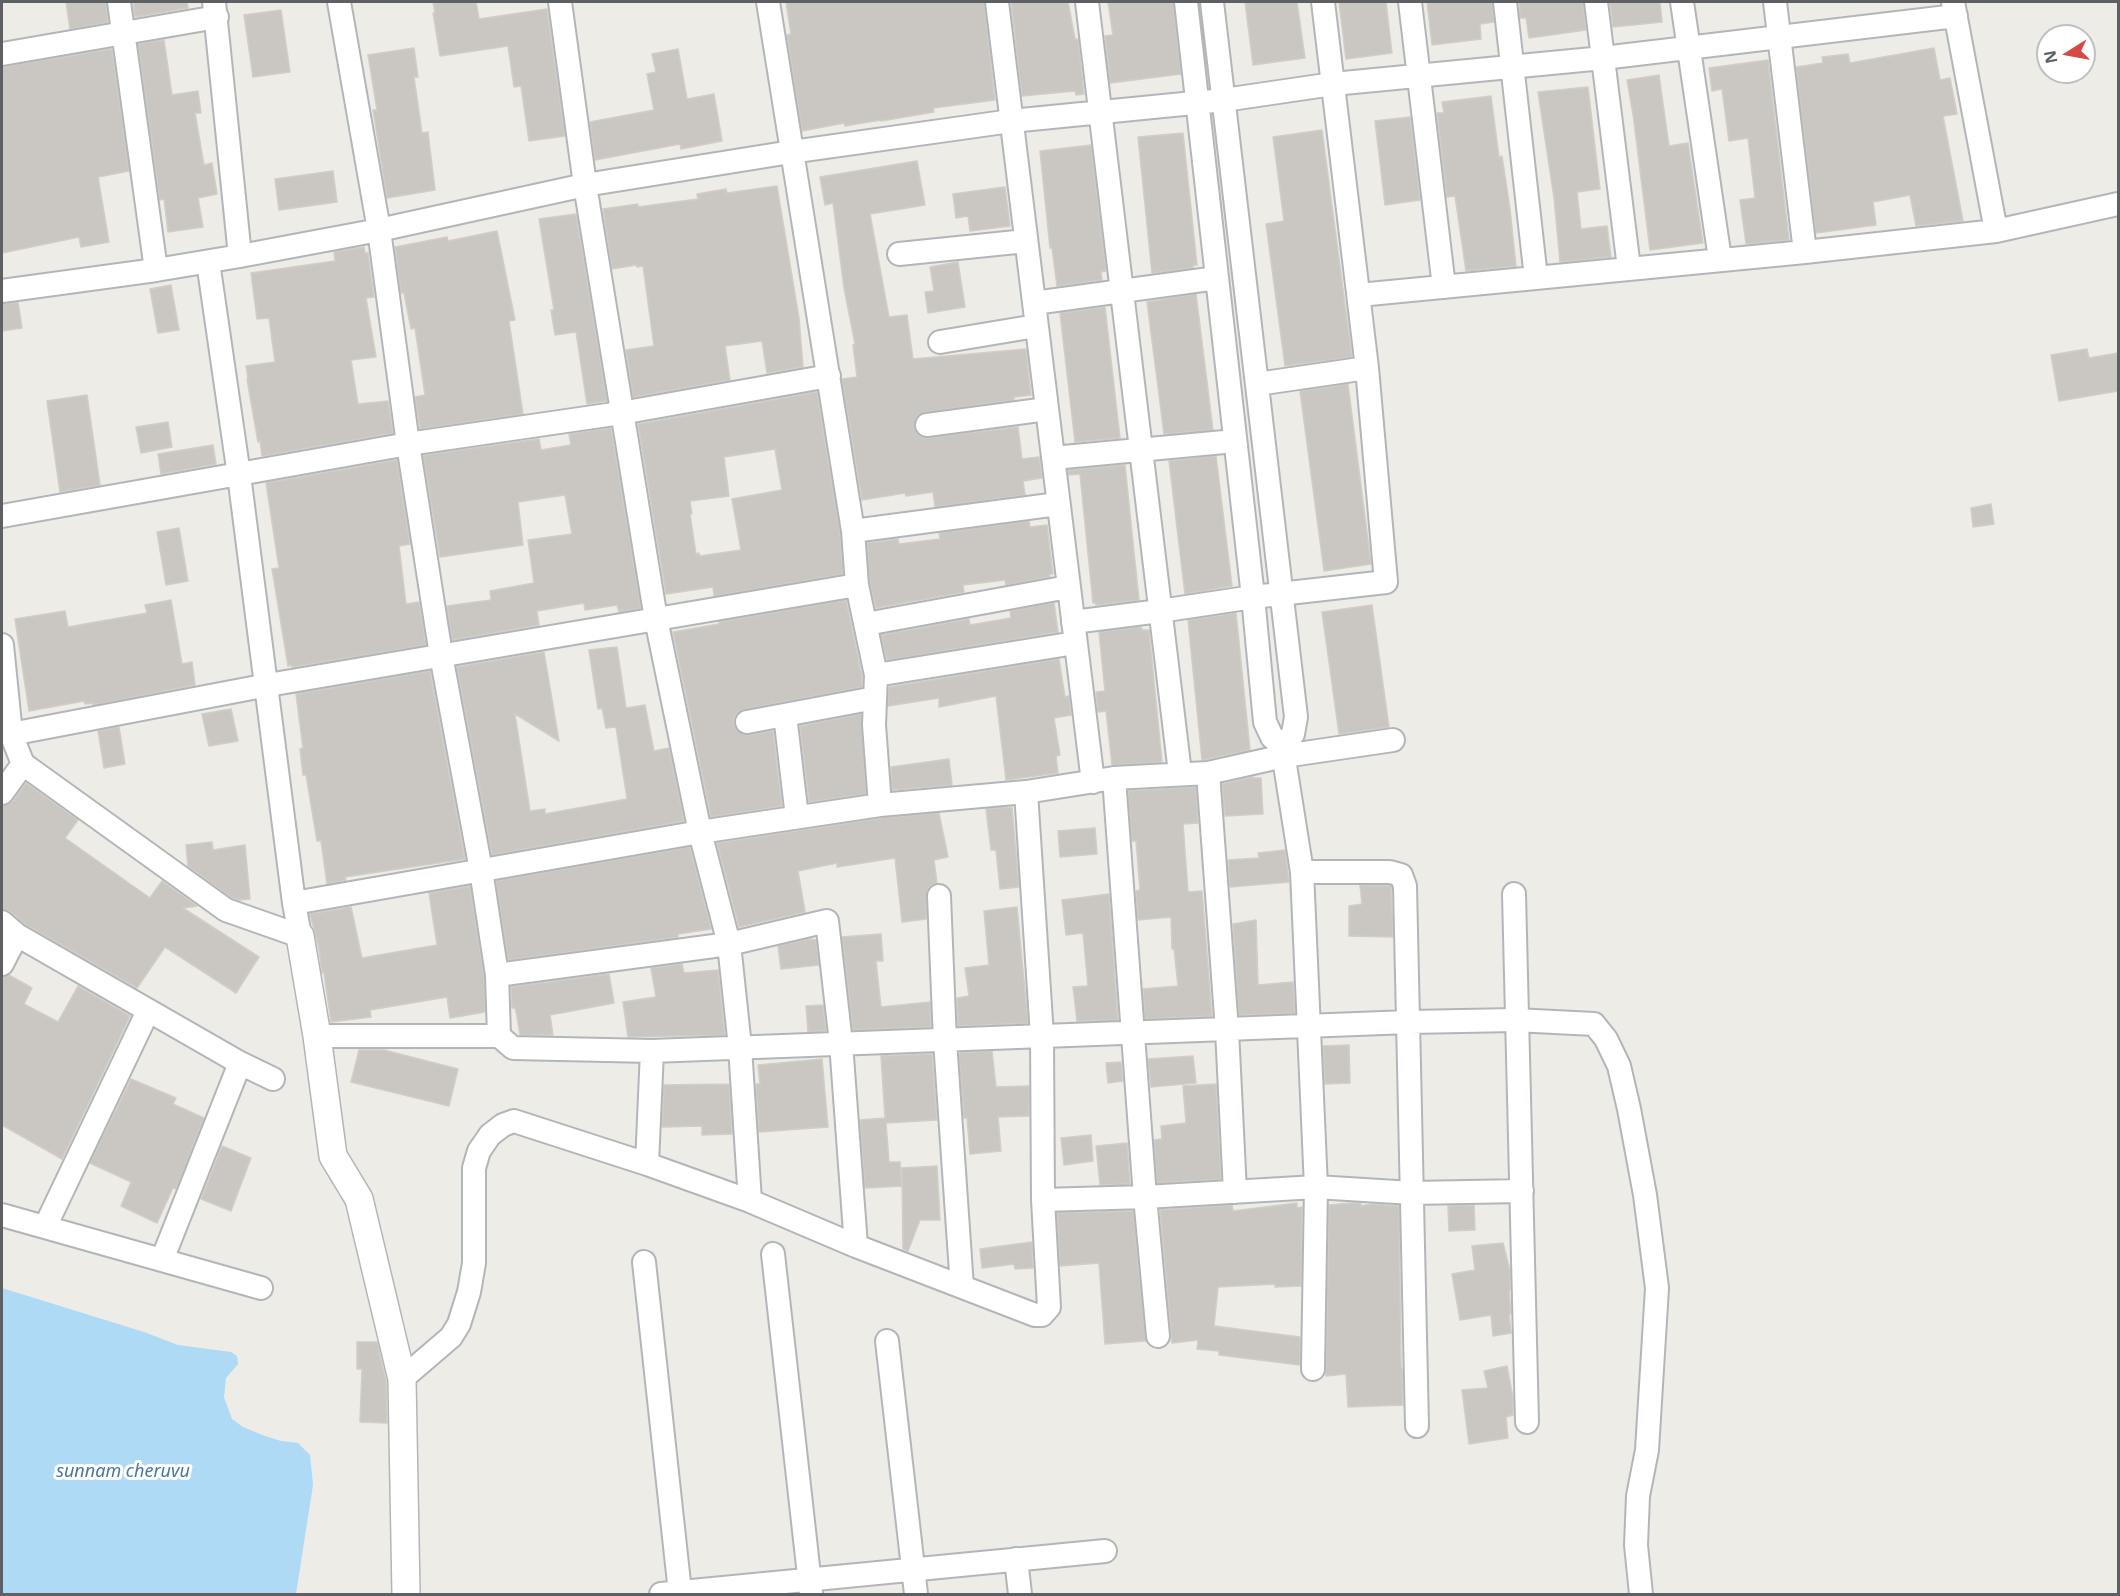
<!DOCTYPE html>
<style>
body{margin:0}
#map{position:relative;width:2120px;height:1596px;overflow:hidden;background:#eeece6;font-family:"Noto Sans",sans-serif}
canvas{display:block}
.frame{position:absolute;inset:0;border:3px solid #5d6164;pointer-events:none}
.north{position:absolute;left:2036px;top:24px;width:60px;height:60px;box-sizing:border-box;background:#fff;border:2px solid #bec0c1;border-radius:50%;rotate:259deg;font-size:16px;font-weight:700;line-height:24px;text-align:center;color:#5d6164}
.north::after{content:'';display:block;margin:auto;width:21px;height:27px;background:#d74743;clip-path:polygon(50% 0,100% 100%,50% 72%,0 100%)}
</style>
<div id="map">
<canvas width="2120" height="1596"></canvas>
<div class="frame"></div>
<div class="north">N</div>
</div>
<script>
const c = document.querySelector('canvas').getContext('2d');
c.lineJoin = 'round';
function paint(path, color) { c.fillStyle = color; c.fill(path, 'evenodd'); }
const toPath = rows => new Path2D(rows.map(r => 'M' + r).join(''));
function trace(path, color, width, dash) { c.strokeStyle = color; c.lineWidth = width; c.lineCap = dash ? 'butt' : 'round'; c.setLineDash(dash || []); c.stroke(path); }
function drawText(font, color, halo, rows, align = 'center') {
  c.font = font + ' "Noto Sans",sans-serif'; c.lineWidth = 6; c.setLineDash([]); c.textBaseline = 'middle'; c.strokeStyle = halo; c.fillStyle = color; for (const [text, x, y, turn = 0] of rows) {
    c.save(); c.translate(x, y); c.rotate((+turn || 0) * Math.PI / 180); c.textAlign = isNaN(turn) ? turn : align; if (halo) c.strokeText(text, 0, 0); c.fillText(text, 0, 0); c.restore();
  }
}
const water = toPath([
 [2,1288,144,1332,178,1345,231,1352,237,1356,238,1364,226,1378,224,1397,232,1419,243,1427,265,1436,281,1441,298,1443,310,1455,313,1485,296,1594,2,1594]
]);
const building = toPath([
 [66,2,106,2,108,22,70,29,66,2],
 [143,2,187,2,188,8,135,17,133,3,143,2],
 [433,2,476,2,479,19,547,9,565,136,529,141,521,86,514,87,508,46,440,56,433,13,435,13,433,2],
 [786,2,984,2,995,100,933,108,934,112,881,121,881,120,845,126,844,123,802,131,787,35,791,34,786,2],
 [1011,2,1068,2,1075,39,1078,39,1084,94,1076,95,1075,91,1022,96,1011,2],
 [1108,2,1173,2,1181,74,1110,83,1105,36,1113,35,1108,2],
 [1245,2,1297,2,1305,58,1253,65,1245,2],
 [1339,2,1386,2,1392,53,1346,59,1339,2],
 [1427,2,1492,2,1494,22,1480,24,1481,39,1432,45,1427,2],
 [1519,2,1583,2,1586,30,1529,38,1526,18,1520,18,1519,2],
 [1610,2,1660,2,1662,22,1613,27,1610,2],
 [281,10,290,72,253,77,244,15,281,10],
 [164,40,172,95,198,91,201,113,195,113,204,165,212,163,217,194,198,198,203,227,168,232,164,199,160,200,138,44,164,40],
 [414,48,418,77,414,77,422,133,428,132,435,190,387,198,373,110,377,110,368,55,414,48],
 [1934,48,1940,80,1950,78,1957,114,1943,116,1963,221,1916,226,1910,195,1873,202,1876,225,1816,233,1796,67,1823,63,1822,57,1848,54,1850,63,1934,48],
 [112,49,129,171,98,177,109,242,81,247,79,237,2,253,2,67,112,49],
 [678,49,687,99,714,94,722,141,681,149,680,144,595,160,590,122,654,110,647,74,656,72,652,54,678,49],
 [1768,60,1789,240,1746,244,1740,200,1755,198,1748,138,1729,141,1722,89,1712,91,1709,68,1768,60],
 [1659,75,1669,146,1688,143,1703,243,1650,250,1633,114,1627,80,1659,75],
 [1588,87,1600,189,1577,192,1581,229,1607,226,1611,257,1560,262,1554,198,1538,92,1588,87],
 [1491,96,1499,157,1502,156,1510,209,1516,266,1466,271,1455,196,1447,197,1437,113,1444,113,1442,102,1491,96],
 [1410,117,1420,200,1385,205,1375,121,1410,117],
 [1322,130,1352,357,1285,366,1266,224,1284,221,1273,137,1322,130],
 [1183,133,1197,265,1193,265,1193,268,1152,273,1138,137,1183,133],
 [1091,145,1106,271,1101,272,1102,280,1057,286,1052,248,1050,248,1040,151,1091,145],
 [917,161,925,205,870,214,889,317,907,315,913,359,1026,349,1031,395,1014,397,1014,400,925,412,918,415,915,419,914,427,916,433,921,437,928,438,1018,427,1022,459,1039,457,1042,478,1023,481,1025,495,935,507,933,492,906,496,905,493,862,500,842,379,857,377,853,345,855,344,844,288,833,203,825,205,820,177,917,161],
 [333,171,337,202,279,210,275,179,333,171],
 [777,186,799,318,803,367,767,373,762,341,725,346,730,380,633,397,626,350,654,346,643,266,637,267,636,265,612,269,603,209,638,204,638,207,698,199,697,194,726,189,727,193,777,186],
 [1005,187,1010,226,970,231,968,216,956,218,953,194,1005,187],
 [576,214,607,401,587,404,576,332,555,335,551,310,554,310,539,219,576,214],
 [497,231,515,320,509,321,523,414,420,429,415,397,425,395,415,328,411,329,404,293,401,293,395,247,447,237,448,241,497,231],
 [364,247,365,253,368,253,374,297,366,298,376,357,351,360,358,404,388,401,393,433,262,456,260,441,258,442,247,379,248,379,246,366,275,362,269,318,257,319,251,273,335,261,334,252,364,247],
 [958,262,965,307,928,313,925,292,934,291,930,267,958,262],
 [171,285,179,330,158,333,150,289,171,285],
 [1196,294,1213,430,1164,434,1147,302,1196,294],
 [18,302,22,328,2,331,2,304,18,302],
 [1105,307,1120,438,1075,442,1060,313,1105,307],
 [2087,349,2089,358,2118,353,2118,391,2059,401,2051,355,2087,349],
 [1348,384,1371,564,1324,571,1300,391,1348,384],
 [817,392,840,533,843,574,714,596,713,587,666,594,638,424,817,392],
 [775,449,782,490,732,499,741,550,700,556,699,553,696,554,690,514,692,514,690,501,729,496,724,457,775,449],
 [87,395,100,485,60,492,47,401,87,395],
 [168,422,172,447,141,453,136,427,168,422],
 [611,428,641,608,619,612,617,605,585,610,584,603,537,611,539,625,452,640,447,606,491,600,490,591,534,583,528,540,572,534,565,495,518,502,523,545,440,557,423,455,539,439,541,450,571,445,569,434,611,428],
 [213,445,216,464,161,474,158,454,213,445],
 [1216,456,1232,586,1185,594,1169,461,1216,456],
 [397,460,410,544,399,546,406,604,419,602,426,645,292,667,291,665,288,666,272,569,279,568,266,483,397,460],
 [1125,465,1139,600,1096,605,1096,603,1093,603,1080,474,1069,475,1068,470,1125,465],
 [1991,504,1994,524,1973,527,1971,508,1991,504],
 [1029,521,1030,527,1047,525,1053,574,1049,574,1050,577,1006,585,1005,580,963,585,964,592,876,608,870,583,867,543,898,539,899,544,940,539,939,533,1029,521],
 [179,528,188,581,166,585,157,532,179,528],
 [171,600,182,664,192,662,195,685,93,705,93,703,85,704,84,701,29,711,15,619,65,611,68,627,147,613,145,605,171,600],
 [846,600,862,676,862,687,745,709,738,712,734,718,734,724,736,730,742,734,749,735,773,731,782,806,711,817,673,632,719,624,719,622,846,600],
 [1054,603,1058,632,887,660,881,635,969,619,970,625,1011,618,1010,611,1054,603],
 [1372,605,1389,727,1339,734,1322,612,1372,605],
 [1236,613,1250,750,1202,760,1188,620,1236,613],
 [1141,627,1142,630,1149,630,1162,762,1112,765,1106,711,1098,712,1096,692,1105,691,1099,632,1141,627],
 [617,647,626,708,645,705,654,751,669,748,684,821,492,855,457,667,544,652,559,741,515,714,530,811,545,809,545,814,627,799,616,727,606,728,602,708,598,709,589,650,617,647],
 [1059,659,1065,697,1069,696,1071,715,1054,718,1060,755,1056,756,1058,773,1006,780,996,696,939,707,939,698,888,706,889,687,1059,659],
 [430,671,465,859,345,877,346,880,327,884,321,841,317,841,306,775,303,775,300,749,303,748,296,694,430,671],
 [231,709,238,741,209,746,202,714,231,709],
 [861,714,866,794,809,802,800,726,861,714],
 [119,727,125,764,104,768,98,731,119,727],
 [949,759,952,785,892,790,891,767,949,759],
 [1253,777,1253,778,1261,778,1263,814,1225,816,1222,784,1253,777],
 [26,783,78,820,65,838,150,898,162,881,197,906,183,908,259,957,236,993,165,947,137,988,25,924,10,911,2,909,2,806,13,801,26,783],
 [1196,787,1198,823,1183,824,1188,892,1202,891,1212,1016,1145,1019,1143,989,1178,986,1174,949,1172,949,1171,917,1138,920,1136,891,1140,890,1136,841,1132,841,1128,791,1196,787],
 [1012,807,1019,887,1000,889,996,850,991,850,986,809,1012,807],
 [939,813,948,857,934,860,937,883,931,885,927,890,926,919,902,922,895,858,837,867,837,863,798,871,805,912,739,927,717,843,882,818,939,813],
 [1095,828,1097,854,1060,857,1058,831,1095,828],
 [212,842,213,850,245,845,250,899,239,900,232,898,188,866,186,845,212,842],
 [690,847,711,929,678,934,678,937,508,960,496,881,690,847],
 [1285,850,1289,882,1230,887,1228,860,1259,858,1258,853,1285,850],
 [1360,885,1391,886,1393,937,1349,936,1349,906,1362,904,1360,885],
 [470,886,484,976,485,1012,450,1018,447,997,370,1010,371,1017,331,1022,324,973,322,973,319,949,310,914,351,907,362,958,437,945,429,893,470,886],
 [1109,894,1118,1020,1077,1021,1073,987,1088,986,1083,933,1066,935,1062,900,1109,894],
 [1017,907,1028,1023,958,1026,957,998,969,996,965,968,989,965,984,911,1017,907],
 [1256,920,1258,985,1293,982,1295,1013,1239,1015,1233,924,1256,920],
 [881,934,883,961,876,961,881,1007,930,1002,931,1027,853,1030,842,937,881,934],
 [810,939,816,940,819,965,781,969,778,946,810,939],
 [682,964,684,973,718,970,725,1035,628,1037,623,1002,656,997,651,968,682,964],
 [609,974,614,1003,550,1015,553,1035,520,1035,516,1011,515,1008,512,1008,511,987,609,974],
 [9,975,32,988,24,1004,58,1022,78,986,130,1016,62,1159,2,1125,2,977,9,975],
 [823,1005,826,1031,808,1032,806,1006,823,1005],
 [1349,1045,1350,1083,1325,1084,1323,1046,1349,1045],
 [359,1050,384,1050,458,1069,449,1106,351,1082,359,1050],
 [992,1051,996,1087,1029,1086,1029,1116,998,1117,1001,1151,970,1154,967,1118,964,1118,959,1053,992,1051],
 [932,1054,937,1120,886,1123,889,1162,900,1162,902,1186,865,1188,860,1120,885,1118,881,1056,932,1054],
 [1193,1056,1196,1083,1151,1087,1148,1059,1193,1056],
 [822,1059,828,1127,759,1132,756,1084,760,1084,758,1065,822,1059],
 [1121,1062,1123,1081,1108,1083,1106,1063,1121,1062],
 [131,1079,176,1098,173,1104,204,1118,176,1189,173,1188,157,1223,121,1206,131,1182,90,1163,131,1079],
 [729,1084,732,1134,702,1135,702,1126,662,1127,664,1085,729,1084],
 [1216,1084,1221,1179,1157,1183,1154,1140,1162,1139,1161,1126,1186,1123,1183,1086,1216,1084],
 [1091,1135,1093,1161,1064,1165,1061,1138,1091,1135],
 [1127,1143,1130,1184,1100,1185,1096,1146,1127,1143],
 [222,1146,251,1158,231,1211,201,1199,222,1146],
 [937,1166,940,1220,920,1220,908,1251,903,1249,902,1168,937,1166],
 [1297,1203,1297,1208,1302,1207,1301,1286,1275,1287,1275,1284,1218,1287,1214,1326,1300,1337,1300,1365,1219,1355,1219,1351,1197,1349,1198,1340,1172,1343,1160,1210,1232,1205,1233,1211,1297,1203],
 [1352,1203,1361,1203,1361,1206,1372,1204,1399,1206,1401,1368,1402,1368,1403,1405,1348,1407,1346,1374,1326,1376,1329,1205,1352,1203],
 [1474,1205,1475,1230,1449,1231,1448,1206,1474,1205],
 [1133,1211,1146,1341,1105,1344,1099,1263,1060,1266,1057,1213,1133,1211],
 [1032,1242,1033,1268,1015,1269,1014,1264,982,1268,980,1249,1032,1242],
 [1503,1243,1510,1271,1510,1290,1509,1291,1511,1314,1509,1314,1511,1333,1493,1336,1491,1315,1460,1320,1452,1274,1475,1270,1472,1246,1503,1243],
 [357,1342,377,1342,386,1381,387,1423,360,1422,362,1369,357,1369,357,1342],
 [1507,1366,1513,1398,1513,1415,1506,1417,1508,1438,1469,1444,1462,1390,1488,1388,1484,1371,1507,1366]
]);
const minor = toPath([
 [119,2,156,270],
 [214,2,240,256],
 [560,2,585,185,656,619,700,832,729,944,740,1047,750,1201],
 [768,2,853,531,857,585,876,675,874,725,880,805],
 [997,2,1093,782],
 [1087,2,1180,773],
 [1212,2,1296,717,1293,734,1282,746],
 [1410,2,1444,287],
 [1505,2,1536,278],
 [1596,2,1629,268],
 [1682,2,1720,259],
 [1775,2,1805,252],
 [1953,2,1996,231],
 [2,54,217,17],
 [899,254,1026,241],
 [2,291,156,270,240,256,379,230,585,185,791,152,1011,121,1224,100,1333,84,1603,58,1956,16],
 [1359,295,1805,252,1996,231,2118,204],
 [1034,303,1217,278],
 [940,342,1036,326],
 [1257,384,1367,368],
 [927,425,1047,409],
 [1053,458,1235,441],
 [2,516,408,444,621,413,829,376],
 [853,531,1058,504],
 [1073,622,1160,611,1253,597,1386,582,1367,368,1323,2],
 [866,624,1068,587],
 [2,645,11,734,268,685,857,585],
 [876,675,1075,643],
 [785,715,797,817],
 [747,722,875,698],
 [2,726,11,734,23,764,226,910,300,936,294,903,239,475,208,262],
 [1208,773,1227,1030,1235,1192],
 [1114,778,1145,1197,1158,1336],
 [2,793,23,764],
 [1302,872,1390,872,1401,875,1405,886,1417,1426],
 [1514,894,1527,1422],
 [939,896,945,1041,962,1287],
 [294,903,700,832,880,805,1026,792,1114,778,1208,773,1284,756,1393,740],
 [2,922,17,935,240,1063,273,1079],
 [2,964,17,935],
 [497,975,729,944,827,921,841,1043,856,1246],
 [317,1036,499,1036,497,975,481,870,441,655,408,444,379,230,339,2],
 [499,1036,513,1048,652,1051,1409,1022,1515,1020,1594,1024,1606,1039,1619,1066,1629,1109,1645,1195,1657,1288,1647,1450,1638,1496,1636,1545,1641,1594],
 [647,1164,652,1051],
 [1043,1200,1145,1197,1316,1187,1302,872,1282,746,1272,737,1265,722,1253,597,1186,2],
 [2,1215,261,1288],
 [45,1227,148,1011],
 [773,1254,811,1593],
 [162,1260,240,1063],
 [644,1262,680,1592],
 [887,1341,916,1594],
 [1313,1369,1316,1187,1412,1193,1522,1191],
 [402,1379,451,1337,459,1324,469,1292,474,1263,474,1168,479,1151,490,1135,503,1125,514,1121,647,1164,750,1201,856,1246,1035,1315,1042,1315,1049,1307,1043,1200,1042,1036,1026,792],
 [1016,1559,1020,1594],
 [661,1594,1105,1551]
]);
const tertiary = toPath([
 [300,936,317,1036,333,1156,359,1199,402,1379,406,1594]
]);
const waterNames = [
 ["sunnam cheruvu",123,1472]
];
paint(water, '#aedaf6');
paint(building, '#cac7c2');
trace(building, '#d2cdc5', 1.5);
trace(minor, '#b3b6b9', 26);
trace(tertiary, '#b3b6b9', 30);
trace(minor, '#fff', 22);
trace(tertiary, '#fff', 27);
drawText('italic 18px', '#49779e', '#fff', waterNames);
</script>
